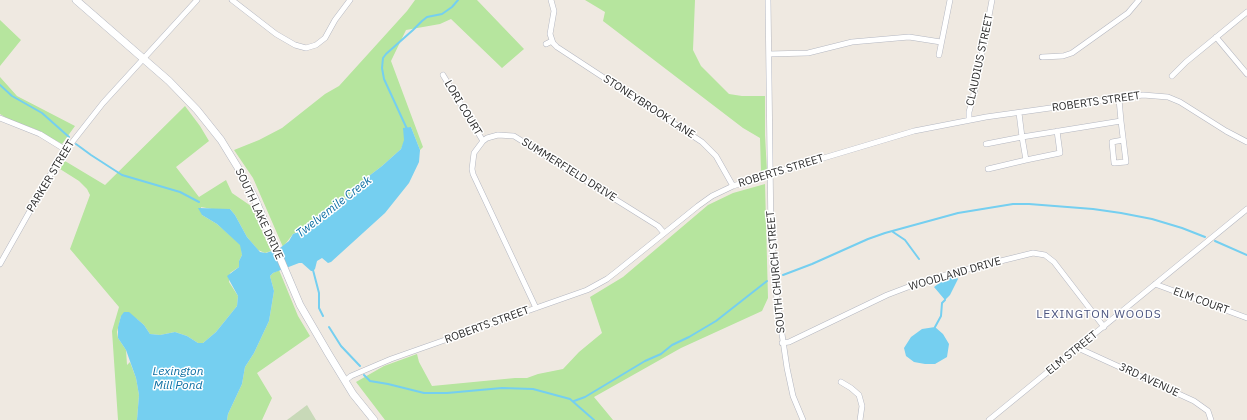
<!DOCTYPE html>
<style>
body{margin:0}
canvas{display:block;background:#efe9e1}
</style>
<canvas width="1247" height="420"></canvas>
<script>
const c = document.querySelector('canvas').getContext('2d');
c.lineJoin = 'round';
function paint(path, color) { c.fillStyle = color; c.fill(path, 'evenodd'); }
const toPath = rows => new Path2D(rows.map(r => 'M' + r).join(''));
function trace(path, color, width, dash) { c.strokeStyle = color; c.lineWidth = width; c.lineCap = dash ? 'butt' : 'round'; c.setLineDash(dash || []); c.stroke(path); }
function drawText(font, color, halo, rows, align = 'center') {
  c.font = font + ' "IBM Plex Sans",sans-serif'; c.lineWidth = 3; c.setLineDash([]); c.textBaseline = 'middle'; c.strokeStyle = halo; c.fillStyle = color; for (const [text, x, y, turn = 0] of rows) {
    c.save(); c.translate(x, y); c.rotate((+turn || 0) * Math.PI / 180); c.textAlign = isNaN(turn) ? turn : align; if (halo) c.strokeText(text, 0, 0); c.fillText(text, 0, 0); c.restore();
  }
}
const green = toPath([
 [415,0,477,0,524,49,502,68,451,19,440,24,406,30,391,61,423,147,420,150,411,127,401,149,382,166,365,179,328,216,316,225,293,234,283,247,253,178,234,150,259,140,282,128,325,94,339,86,407,11],
 [585,0,695,0,693,50,701,66,729,94,742,96,765,96,765,135,767,172,761,173,760,138,743,128,603,21,605,12],
 [0,20,21,40,0,66],
 [0,77,17,96,75,126,62,144,35,129,10,120,0,114],
 [185,106,200,126,209,141,176,167,199,197,226,180,232,193,251,206,271,251,265,253,258,250,247,237,235,215,230,209,212,209,201,207,202,215,217,224,241,245,242,255,239,261,239,267,230,273,229,282,238,296,237,306,216,332,203,343,198,343,187,336,175,332,160,335,150,334,144,325,137,319,121,316,117,332,118,338,126,350,127,365,130,362,136,378,139,395,137,420,118,420,112,331,119,307,70,249,90,195,87,189,79,181,60,169,65,161,105,185],
 [765,184,768,298,762,311,681,348,594,397,613,420,385,420,356,382,384,366,417,354,419,362,432,386,515,378,527,378,538,374,563,369,579,352,602,333,590,297,623,277,708,205,733,193],
 [279,270,298,316,310,336,257,373,272,398,262,420,227,420,228,414,242,384,245,367,254,353,269,321,274,291,270,276,273,273]
]);
const cemetery = toPath([
 [307,405,316,420,287,420]
]);
const water = toPath([
 [411,127,420,150,419,162,409,183,385,213,331,262,328,263,322,258,317,261,315,269,313,271,311,271,302,263,299,263,273,273,270,276,274,291,269,321,254,353,245,367,242,384,228,414,227,420,137,420,139,395,136,378,126,350,118,338,118,327,121,316,124,312,129,312,144,325,150,334,160,335,175,332,187,336,198,343,203,343,216,332,237,306,238,296,227,276,239,267,239,261,242,255,240,245,217,224,202,215,198,208,230,209,235,215,247,237,260,252,266,253,280,248,289,241,293,234,316,225,329,216,365,179,382,166,401,149,404,140,403,128],
 [950,275,955,275,958,279,950,295,945,300,934,287],
 [935,327,943,334,949,344,947,357,935,364,925,364,914,362,906,356,904,348,911,337,922,329]
]);
const stream = toPath([
 [0,85,12,96,42,113,69,137],
 [407,129,384,79,382,68,383,58,386,54,413,30,422,21,427,17,442,14,452,7,458,0],
 [76,144,91,155,122,175,180,192,199,202],
 [893,232,905,240,919,259],
 [1215,241,1247,255],
 [313,270,319,293,319,308,323,316],
 [783,275,812,264,868,239,885,233,958,213,1013,204,1029,204,1093,209,1121,213,1152,219,1182,228,1205,237],
 [329,327,341,346,360,366],
 [935,327,941,316,942,303,945,300],
 [364,375,370,381,388,384,424,393,447,393,502,388,533,389,570,399,594,420],
 [574,401,585,397,645,361,661,354,672,345,689,337,716,321,767,281]
]);
const minor = toPath([
 [232,0,276,34,295,45,306,48,316,45,325,38,335,20,350,0],
 [551,0,554,11,550,34,553,43,557,47,702,142,716,156,733,186],
 [768,0,771,235,777,300,787,368,793,396,803,420],
 [1216,37,1247,74],
 [546,44,552,41],
 [769,54,808,53,852,42,909,37,941,42],
 [939,55,950,0],
 [1042,57,1063,56,1072,53,1128,13,1139,0],
 [443,75,483,141],
 [1172,76,1186,62,1247,12],
 [1119,99,1121,121],
 [1019,113,1022,137,1121,121,1126,162,1114,163,1112,142,1123,140],
 [0,118,40,134,66,150],
 [969,120,969,112,975,90,992,0],
 [986,144,1022,137,1026,160,988,169],
 [1026,160,1060,153,1057,131],
 [0,264,53,170,66,150,103,103,197,0],
 [1155,284,1247,318],
 [536,308,473,174,472,169,474,153,483,141,487,138,498,135,514,136,658,226,664,233],
 [782,343,789,342,887,295,908,287,952,273,1033,253,1045,255,1054,262,1104,327],
 [1078,348,1194,401,1208,411,1211,420],
 [346,380,351,376,391,359,587,290,607,279,616,272,698,206,712,196,733,186,770,174,914,131,986,117,1143,95,1168,97,1180,102,1226,131,1247,142],
 [841,382,851,388,859,395,862,406,860,420],
 [989,420,1247,209]
]);
const secondary = toPath([
 [76,0,169,81,197,110,221,140,240,171,255,199,300,305,328,353,353,394,374,420]
]);
const streetNames = [
 ["CLAUDIUS STREET",980,60,-78],
 ["ROBERTS STREET",1096,102,-8],
 ["STONEYBROOK LANE",649,107,33],
 ["LORI COURT",463,108,59],
 ["SUMMERFIELD DRIVE",569,170,32],
 ["ROBERTS STREET",781,171,-17],
 ["PARKER STREET",51,176,-59],
 ["SOUTH LAKE DRIVE",259,214,65],
 ["SOUTH CHURCH STREET",776,272,-95],
 ["WOODLAND DRIVE",955,274,-16],
 ["ELM COURT",1201,301,20],
 ["ROBERTS STREET",487,325,-20],
 ["ELM STREET",1072,353,-39],
 ["3RD AVENUE",1149,380,25]
];
const waterNames = [
 ["Twelvemile Creek",334,207,-38],
 ["Lexington",178,372],
 ["Mill Pond",178,386]
];
const neighbourhoodNames = [
 ["LEXINGTON WOODS",1099,315]
];
paint(green, '#b6e59e');
paint(cemetery, '#c8d9b8');
paint(water, '#75cff0');
trace(stream, '#75cff0', 2);
trace(minor, '#b4b7c1', 6);
trace(secondary, '#b4b7c1', 8);
trace(minor, '#fff', 5);
trace(secondary, '#fff', 7);
drawText('11px', '#2e2e2e', '#fff', streetNames);
drawText('italic 12px', '#0d6fa3', '#fff', waterNames);
c.letterSpacing = '1px';
drawText('12px', '#4d5680', '#fff', neighbourhoodNames);
c.letterSpacing = '0px';
</script>
